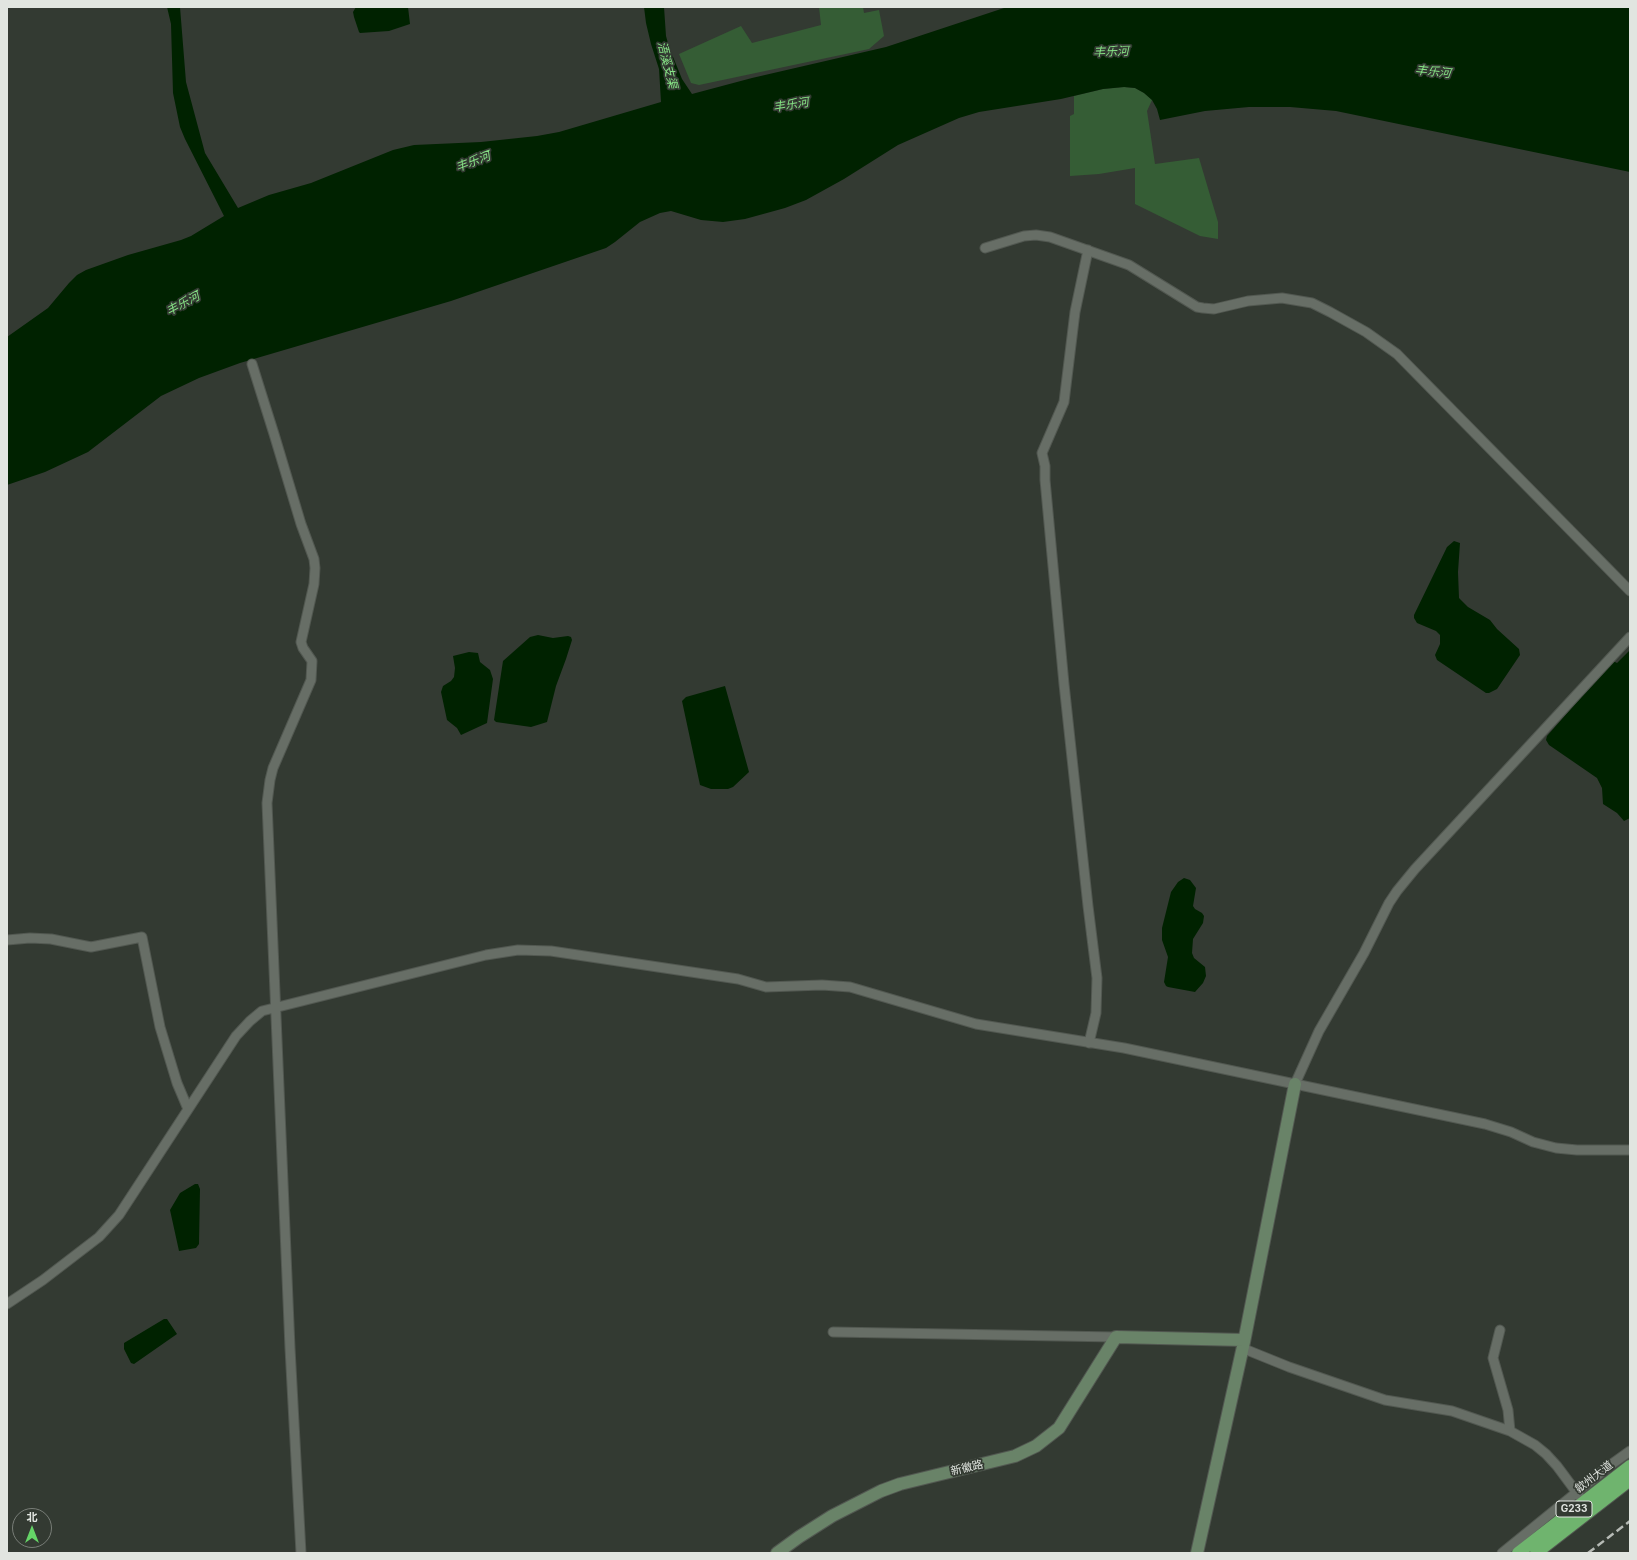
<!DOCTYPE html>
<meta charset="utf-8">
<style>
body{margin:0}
#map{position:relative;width:1637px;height:1560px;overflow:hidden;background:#333a32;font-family:Inter,"Noto Sans SC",sans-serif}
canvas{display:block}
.frame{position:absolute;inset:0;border:8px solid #e1e5e0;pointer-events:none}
.north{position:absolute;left:12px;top:1508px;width:40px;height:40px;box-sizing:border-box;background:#333a32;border:1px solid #797e78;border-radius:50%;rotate:0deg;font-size:11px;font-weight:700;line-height:16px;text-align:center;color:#e1e5e0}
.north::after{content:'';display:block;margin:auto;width:14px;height:18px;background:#65d467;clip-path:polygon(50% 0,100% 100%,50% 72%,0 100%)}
</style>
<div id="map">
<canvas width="1637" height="1560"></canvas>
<div class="frame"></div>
<div class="north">北</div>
</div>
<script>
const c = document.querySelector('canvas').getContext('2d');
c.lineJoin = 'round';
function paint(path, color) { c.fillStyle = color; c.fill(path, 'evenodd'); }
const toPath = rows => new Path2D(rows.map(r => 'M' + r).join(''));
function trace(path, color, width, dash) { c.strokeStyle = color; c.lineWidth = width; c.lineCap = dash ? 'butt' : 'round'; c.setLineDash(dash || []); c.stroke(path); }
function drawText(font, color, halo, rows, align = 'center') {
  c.font = font + ' Inter,"Noto Sans SC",sans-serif'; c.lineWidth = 3.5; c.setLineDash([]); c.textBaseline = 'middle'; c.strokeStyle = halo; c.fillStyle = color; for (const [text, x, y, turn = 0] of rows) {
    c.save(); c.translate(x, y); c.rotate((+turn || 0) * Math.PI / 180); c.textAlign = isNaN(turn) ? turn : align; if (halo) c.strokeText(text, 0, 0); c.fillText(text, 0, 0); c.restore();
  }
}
const green = toPath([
 [819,7,863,7,864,13,879,10,884,36,869,49,699,85,691,83,679,54,741,26,752,43,821,25],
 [1124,87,1135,88,1144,93,1152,100,1147,111,1155,164,1199,158,1218,222,1218,239,1200,236,1135,204,1135,168,1099,174,1070,176,1070,116,1074,114,1074,96,1103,89]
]);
const water = toPath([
 [167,7,180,7,186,82,205,153,238,208,269,195,311,183,393,150,414,145,481,142,537,136,559,132,661,102,659,69,651,44,646,23,644,7,664,7,666,36,669,47,682,79,692,94,752,78,886,47,1007,7,1630,7,1630,172,1336,111,1290,107,1249,107,1205,111,1160,120,1157,109,1152,100,1144,93,1135,88,1124,87,1103,89,1061,99,979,112,959,118,898,145,844,179,806,200,785,208,745,219,723,222,701,220,671,211,660,213,640,222,615,242,606,248,451,301,240,363,199,378,161,396,88,452,45,472,7,485,7,337,48,308,69,283,77,275,86,270,128,255,181,240,191,236,224,216,185,139,180,127,173,93,171,24],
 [356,7,408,7,410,24,389,31,360,33,359,32,354,17,353,12],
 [1454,541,1460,543,1458,572,1459,598,1468,607,1490,620,1497,629,1519,649,1520,655,1497,689,1489,693,1486,693,1437,660,1435,655,1440,644,1440,635,1436,631,1417,623,1414,618,1414,615,1447,547],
 [538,635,553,638,568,636,571,637,572,640,566,659,556,686,547,722,531,727,496,722,494,720,503,661,530,637],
 [1630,650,1630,818,1624,821,1617,813,1603,804,1602,788,1597,778,1549,745,1546,740,1547,736,1613,661,1617,663],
 [469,652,478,653,480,662,490,670,493,679,487,723,461,735,457,728,447,720,441,692,443,686,451,681,454,677,455,668,453,656],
 [725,686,749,772,733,787,728,789,711,789,700,785,682,701,686,697],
 [1184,878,1190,880,1196,888,1193,906,1195,909,1202,913,1204,916,1203,923,1193,939,1192,953,1194,958,1205,967,1206,976,1203,983,1195,992,1168,987,1166,986,1164,982,1168,957,1162,940,1162,928,1171,892,1178,882],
 [195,1184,198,1184,200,1189,199,1244,196,1248,179,1251,170,1210,180,1193],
 [164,1319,167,1319,177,1334,134,1364,131,1363,124,1349,124,1343]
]);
const street = toPath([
 [985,248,1024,236,1036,235,1050,237,1129,265,1197,307,1203,308,1214,309,1248,301,1282,298,1312,303,1330,312,1366,332,1397,354,1630,591],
 [1088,250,1075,312,1064,402,1042,453,1045,466,1045,480,1064,684,1088,906,1097,978,1096,1013,1089,1043],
 [252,364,274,434,301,524,314,559,315,568,314,584,301,642,303,648,312,661,311,680,273,768,270,780,267,803,290,1348,301,1553],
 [7,940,30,938,51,939,91,947,142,937,160,1027,177,1083,188,1109],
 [1295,1084,1319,1031,1364,953,1389,903,1397,891,1415,869,1630,637],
 [7,1304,43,1280,99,1237,119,1215,236,1036,250,1021,262,1011,486,955,518,950,551,951,738,979,766,987,822,985,850,987,976,1024,1124,1048,1485,1124,1511,1132,1533,1142,1556,1148,1577,1150,1630,1150],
 [1500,1330,1493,1358,1508,1410,1510,1431],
 [833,1332,1116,1337],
 [1242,1348,1289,1367,1385,1400,1452,1411,1510,1431,1535,1445,1546,1454,1557,1466,1583,1501],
 [1502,1553,1609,1466,1630,1451]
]);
const secondary = toPath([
 [777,1553,799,1537,832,1516,881,1491,900,1484,1015,1456,1036,1446,1059,1428,1116,1337,1244,1340],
 [1197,1553,1244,1342,1295,1084]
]);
const highway = toPath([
 [1518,1553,1630,1466],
 [1536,1553,1630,1480]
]);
const rail = toPath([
 [1588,1553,1630,1521]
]);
const shields = [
 [1574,1509,36]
];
const shieldNames = [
 ["G233",1574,1509]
];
const streetNames = [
 ["新徽路",967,1468,-13],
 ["歙州大道",1594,1477,-37]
];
const waterNames = [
 ["丰乐河",1111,52,-2],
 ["浯溪支渠",667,65,76],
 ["丰乐河",1433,72,6],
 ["丰乐河",791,105,-9],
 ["丰乐河",473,162,-21],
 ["丰乐河",183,304,-28]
];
paint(green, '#355d35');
paint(water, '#020');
trace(street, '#525851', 11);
trace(secondary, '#525851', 14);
trace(highway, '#525851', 14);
trace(street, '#676e66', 9);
trace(secondary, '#698368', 12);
trace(highway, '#6fb46e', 12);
trace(rail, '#b7bbb6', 2.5, [8, 4]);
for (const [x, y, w] of shields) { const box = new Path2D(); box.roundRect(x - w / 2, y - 8, w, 16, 3); c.fillStyle = '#333a32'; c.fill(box); trace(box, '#e1e5e0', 1); }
drawText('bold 10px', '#e1e5e0', null, shieldNames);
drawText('11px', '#e1e5e0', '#333a32', streetNames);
drawText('italic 12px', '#86e285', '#333a32', waterNames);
</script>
